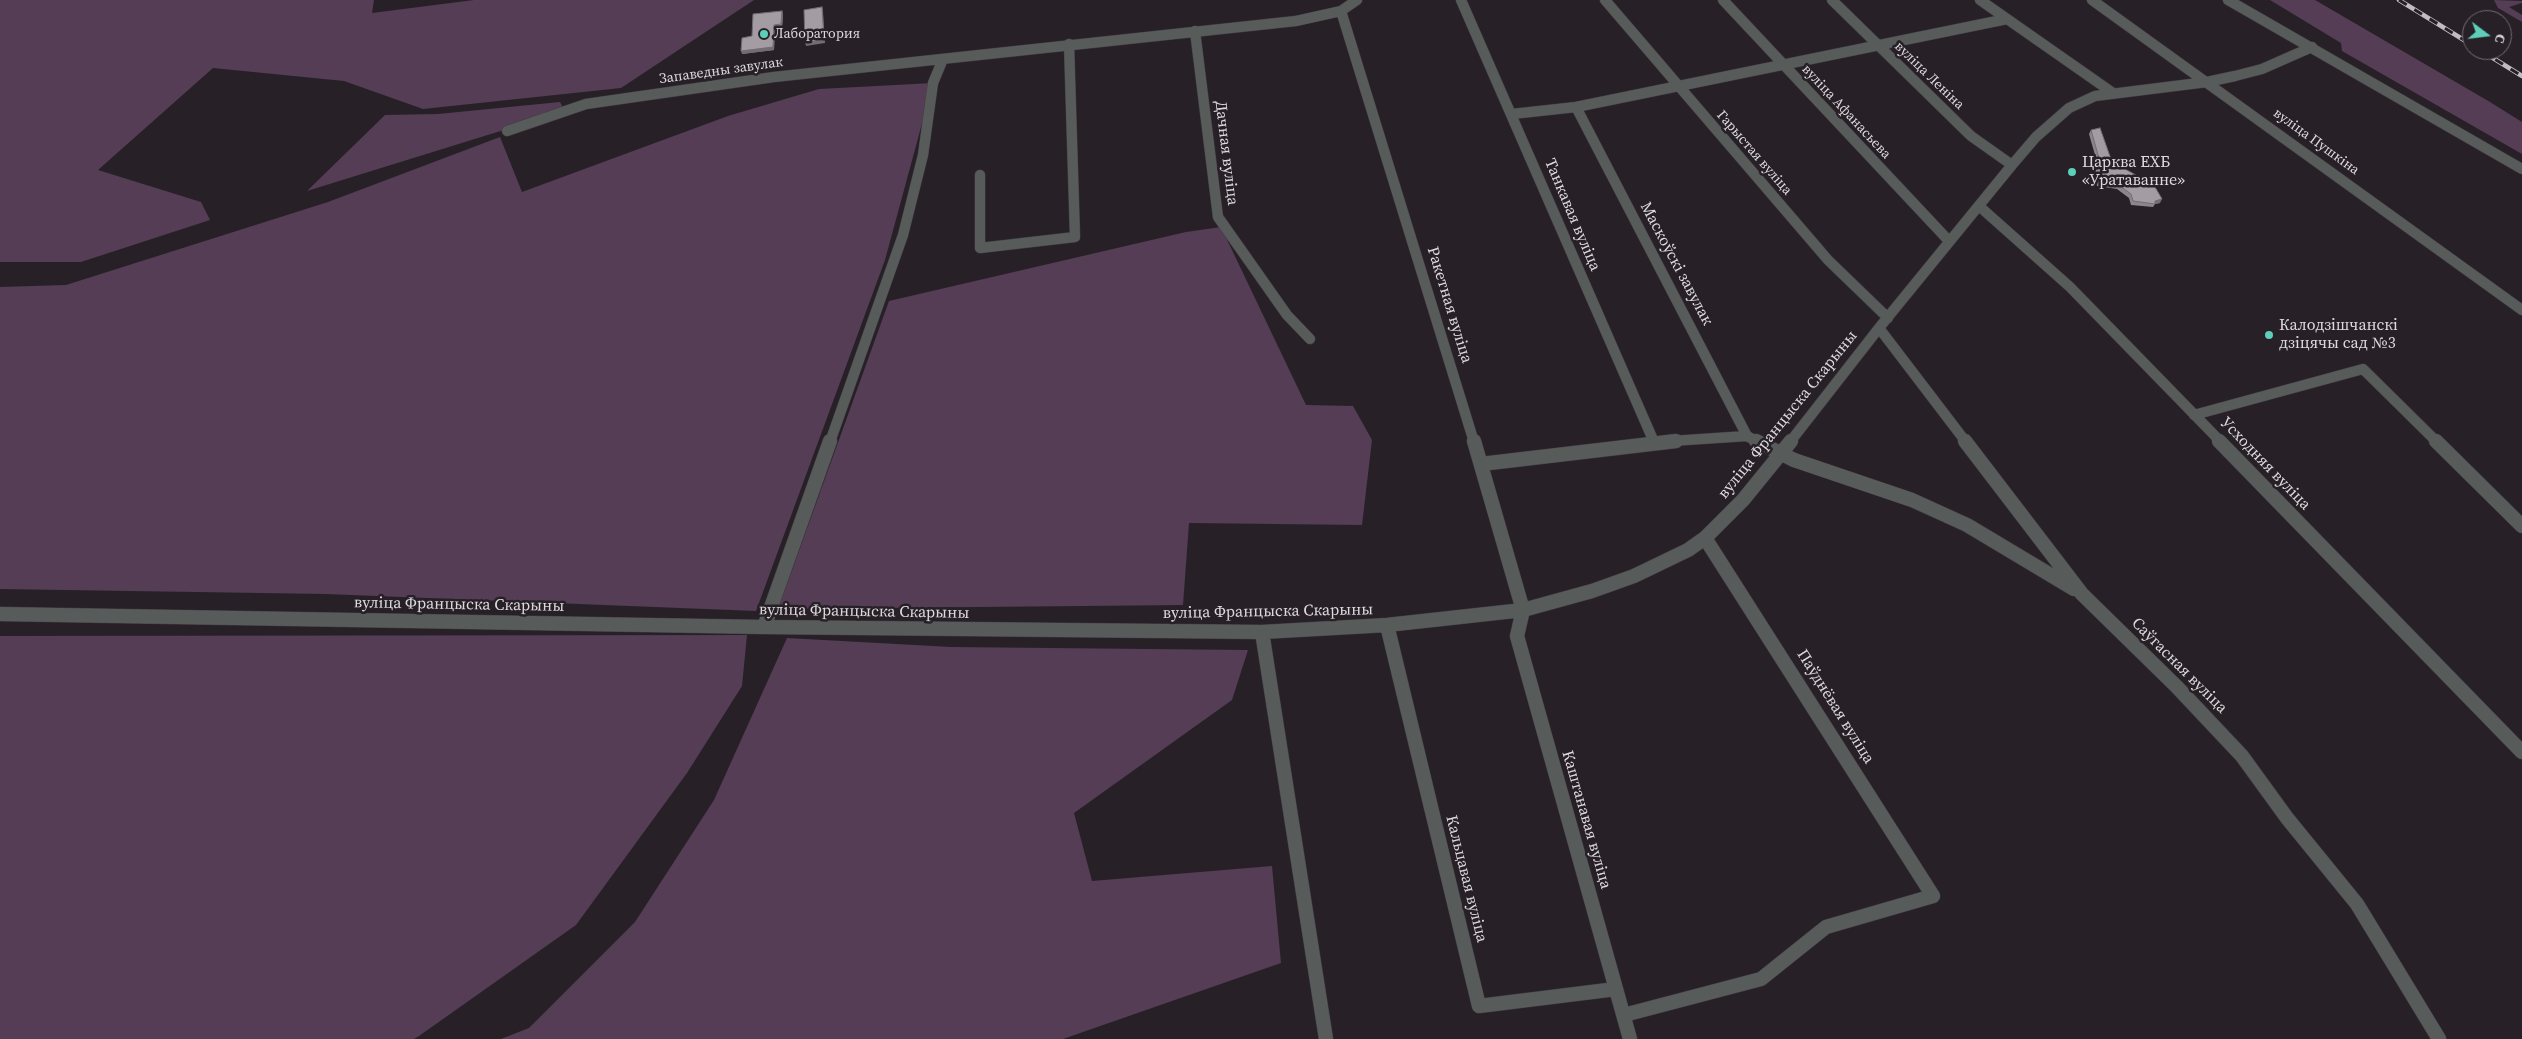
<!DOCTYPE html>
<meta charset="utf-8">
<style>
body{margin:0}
#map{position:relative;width:2522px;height:1039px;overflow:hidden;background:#272127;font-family:"Source Serif 4",serif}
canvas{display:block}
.north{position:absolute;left:2462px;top:10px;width:50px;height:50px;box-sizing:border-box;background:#272127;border:1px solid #706b70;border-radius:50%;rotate:105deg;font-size:14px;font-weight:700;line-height:20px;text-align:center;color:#ddd9dd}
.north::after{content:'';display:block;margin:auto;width:18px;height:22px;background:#5dceb9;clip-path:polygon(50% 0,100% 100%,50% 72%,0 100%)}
</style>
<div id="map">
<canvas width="2522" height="1039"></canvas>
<div class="north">С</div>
</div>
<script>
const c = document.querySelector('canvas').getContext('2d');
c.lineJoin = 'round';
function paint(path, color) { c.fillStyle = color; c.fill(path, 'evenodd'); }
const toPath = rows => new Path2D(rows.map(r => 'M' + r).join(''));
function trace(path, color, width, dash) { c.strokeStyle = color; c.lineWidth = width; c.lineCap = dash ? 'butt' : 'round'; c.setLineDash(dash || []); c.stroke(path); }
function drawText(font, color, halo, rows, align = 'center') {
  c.font = font + ' "Source Serif 4",serif'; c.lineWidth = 5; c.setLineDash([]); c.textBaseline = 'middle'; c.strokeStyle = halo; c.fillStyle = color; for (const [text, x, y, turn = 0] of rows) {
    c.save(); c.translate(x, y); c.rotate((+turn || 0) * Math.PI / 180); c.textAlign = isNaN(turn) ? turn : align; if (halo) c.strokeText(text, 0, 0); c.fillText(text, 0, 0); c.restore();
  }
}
const green = toPath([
 [0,0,374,0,372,13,474,0,754,0,621,88,423,109,344,81,213,68,98,170,201,202,210,220,81,262,0,262],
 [2270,0,2315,0,2490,102,2522,122,2522,154,2342,51,2341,43],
 [2494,0,2522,1,2522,3,2509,7,2522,15,2522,22,2498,8],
 [933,83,885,260,756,611,326,594,0,589,0,287,66,285,328,202,500,137,522,192,728,116,819,89],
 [560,102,565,111,307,191,385,115,438,114],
 [1221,227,1306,405,1353,406,1372,440,1362,525,1189,523,1183,605,778,609,889,301,1186,232],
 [747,635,742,686,687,773,576,925,419,1036,414,1039,0,1039,0,636],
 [787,638,951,647,1248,650,1232,700,1074,813,1092,881,1272,866,1281,963,1063,1039,501,1039,529,1028,635,922,714,800]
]);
const minorFar1 = toPath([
 [1461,0,1654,442],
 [1605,0,1828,260,1888,318],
 [1723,0,1949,241],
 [1832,0,1971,136,2012,165],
 [1980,0,2113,93],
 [2092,0,2522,310],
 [1341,11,1474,442],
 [1195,31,1218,217,1287,315,1310,339],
 [1576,107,1747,436],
 [1512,114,1576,107,2007,19],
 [507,131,586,104,774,77,1296,21,1341,11,1357,0],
 [980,175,980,248,1075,237,1069,44],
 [1979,206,2070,287,2221,442],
 [1879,328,1966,442],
 [2194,415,2363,369,2437,442],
 [830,442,903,235,923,155,933,83,943,59],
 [1656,442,1747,436,1758,442],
 [1790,442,1879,328,2012,165,2036,137,2069,108,2095,96,2207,82,2235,76,2262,69,2312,47]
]);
const minor = toPath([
 [1474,441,1523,610,1517,636,1630,1039],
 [1756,441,1794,460,1912,500,1967,525,2074,589],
 [1965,441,2082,594,2177,687,2242,756,2287,818,2357,904,2439,1039],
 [2219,441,2522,752],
 [2436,441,2522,526],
 [1481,464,1676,441],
 [0,614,764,627,1262,632,1387,625,1523,610,1592,591,1634,576,1688,550,1705,538,1743,500,1791,441],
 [1387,625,1479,1006,1616,989],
 [764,627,830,441],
 [1262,632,1326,1039],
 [1624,1015,1761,979,1826,927,1933,896,1705,538]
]);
const tertiary = toPath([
 [2228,0,2522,169]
]);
const rail = toPath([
 [2399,0,2472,45],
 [2480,50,2522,76]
]);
const wall = toPath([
 [782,11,783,15,782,28,775,28,774,50,742,54,752,36],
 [2091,130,2112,162,2123,168,2160,203,2155,204,2153,207,2131,205,2129,198,2117,189,2097,186,2092,173,2094,169,2093,165,2095,161,2097,162,2089,134]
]);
const shadedWall = toPath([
 [822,7,823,11,825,43,806,46,805,42],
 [782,11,783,15,782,28,781,24],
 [774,25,775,28,774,50,742,54,741,51],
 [2162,199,2160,203,2155,204,2155,201]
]);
const building = toPath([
 [822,7,824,40,805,42,804,10,822,7],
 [782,11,781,24,774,25,773,47,741,51,742,38,752,36,753,14,782,11],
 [2100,128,2112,162,2121,164,2123,168,2145,180,2155,187,2162,199,2155,201,2155,204,2133,201,2131,194,2120,186,2099,183,2094,169,2098,170,2095,161,2100,162,2091,130,2100,128]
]);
const markers = [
 [764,34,5,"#5dceb9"],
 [2072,172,5,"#5dceb9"],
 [2269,335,5,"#5dceb9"]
];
const farPoinames = [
 ["Лаборатория",774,34]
];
const farStreetnames = [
 ["Запаведны завулак",721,71,-8],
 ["вуліца Леніна",1929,76,44],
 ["вуліца Афанасьева",1846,112,47],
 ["вуліца Пушкіна",2316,142,36],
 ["Гарыстая вуліца",1754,153,49]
];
const streetNames = [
 ["Дачная вуліца",1226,153,83],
 ["Танкавая вуліца",1572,215,67],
 ["Маскоўскі завулак",1676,264,62],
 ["Ракетная вуліца",1449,305,73],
 ["вуліца Францыска Скарыны",1788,415,-51],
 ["Усходняя вуліца",2265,464,46],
 ["вуліца Францыска Скарыны",459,605,1],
 ["вуліца Францыска Скарыны",864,612,1],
 ["вуліца Францыска Скарыны",1268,612,-1],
 ["Саўгасная вуліца",2179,666,45],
 ["Паўднёвая вуліца",1835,707,58],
 ["Каштанавая вуліца",1586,820,74],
 ["Кальцавая вуліца",1466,879,76]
];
const poiNames = [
 ["Царква ЕХБ",2082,163],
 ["«Уратаванне»",2082,181],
 ["Калодзішчанскі",2279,326],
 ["дзіцячы сад №3",2279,344]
];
paint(green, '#543d55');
trace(minorFar1, '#443e44', 11);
trace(minor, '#443e44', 15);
trace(tertiary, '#443e44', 11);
trace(minorFar1, '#575c5b', 10);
trace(minor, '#575c5b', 14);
trace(tertiary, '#575c5b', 10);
trace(rail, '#c0bcc0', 4.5);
trace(rail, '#272127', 3, [9]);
paint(wall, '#8c868c');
paint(shadedWall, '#726d72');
paint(building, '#a39ca3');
trace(building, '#726d72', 1);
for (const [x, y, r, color] of markers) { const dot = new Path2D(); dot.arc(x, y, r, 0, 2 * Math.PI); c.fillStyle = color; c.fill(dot); trace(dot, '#272127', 2); }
drawText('14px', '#ddd9dd', '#272127', farPoinames, 'left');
drawText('14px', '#ddd9dd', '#272127', farStreetnames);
drawText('16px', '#ddd9dd', '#272127', streetNames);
drawText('16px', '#ddd9dd', '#272127', poiNames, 'left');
</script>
